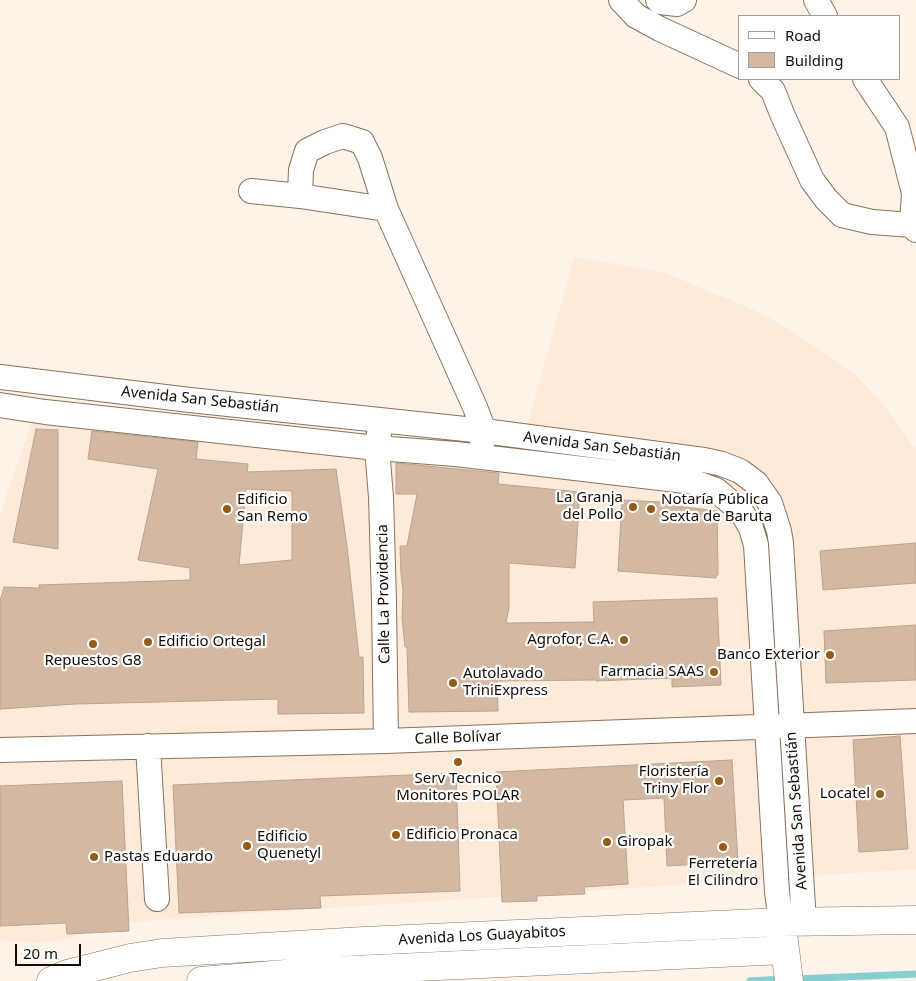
<!DOCTYPE html>
<meta charset="utf-8">
<style>
body{margin:0}
#map{position:relative;width:916px;height:981px;overflow:hidden;background:#fdf3e9;font-family:"Noto Sans",sans-serif}
canvas{display:block}
.legend{position:absolute;left:738px;top:15px;width:162px;height:65px;box-sizing:border-box;background:#fff;border:1px solid #a19e9b;margin:0;padding:6px 9px;list-style:none;font-size:15px;color:#150d05}
.legend li{display:flex;align-items:center;gap:10px;height:25px}
.legend b{width:25px;border:1px solid #a19e9b}
.scale{position:absolute;left:15px;top:944px;width:66px;height:22px;box-sizing:border-box;border:2px solid #150d05;border-top:0;padding-left:6px;font-size:15px;line-height:18px;white-space:nowrap;color:#150d05;-webkit-text-stroke:4px #fff;paint-order:stroke}
</style>
<div id="map">
<canvas width="916" height="981"></canvas>
<ul class="legend">
<li><b style="height:6px;background:#fff"></b>Road</li>
<li><b style="height:14px;background:#d3b9a3"></b>Building</li>
</ul>
<div class="scale">20 m</div>
</div>
<script>
const c = document.querySelector('canvas').getContext('2d');
c.lineJoin = 'round';
function paint(path, color) { c.fillStyle = color; c.fill(path, 'evenodd'); }
const toPath = rows => new Path2D(rows.map(r => 'M' + r).join(''));
function trace(path, color, width, dash) { c.strokeStyle = color; c.lineWidth = width; c.lineCap = dash ? 'butt' : 'round'; c.setLineDash(dash || []); c.stroke(path); }
function drawText(font, color, halo, rows, align = 'center') {
  c.font = font + ' "Noto Sans",sans-serif'; c.lineWidth = 4.5; c.setLineDash([]); c.textBaseline = 'middle'; c.strokeStyle = halo; c.fillStyle = color; for (const [text, x, y, turn = 0] of rows) {
    c.save(); c.translate(x, y); c.rotate((+turn || 0) * Math.PI / 180); c.textAlign = isNaN(turn) ? turn : align; if (halo) c.strokeText(text, 0, 0); c.fillText(text, 0, 0); c.restore();
  }
}
const built = toPath([
 [574,257,663,272,761,313,799,336,854,373,885,407,916,450,916,869,165,919,104,926,63,940,34,943,0,940,0,514,38,402,517,463]
]);
const stream = toPath([
 [795,979,916,974],
 [750,981,784,979]
]);
const building = toPath([
 [36,429,58,430,58,549,13,542,36,429],
 [92,431,198,442,196,459,248,464,247,472,336,469,347,546,359,657,363,657,364,713,278,714,278,699,76,704,0,709,0,601,4,587,40,588,39,585,190,580,190,568,138,560,158,469,88,459,92,431],
 [246,489,292,491,292,560,239,565,246,489],
 [396,463,499,473,498,484,580,492,575,568,509,563,509,608,506,623,594,622,593,602,717,598,721,685,672,687,672,678,596,681,596,680,497,681,498,711,409,712,407,647,405,647,402,618,403,591,401,574,400,546,407,546,417,494,396,494,396,463],
 [622,500,660,502,660,504,717,511,718,575,716,575,716,578,618,571,622,500],
 [916,543,916,583,823,590,820,551,916,543],
 [916,625,916,680,826,683,824,631,916,625],
 [900,736,908,849,859,852,853,740,900,736],
 [732,760,738,862,667,866,664,798,623,800,628,884,584,887,585,894,537,896,537,901,502,902,496,772,732,760],
 [456,773,460,891,320,896,321,908,179,913,173,785,456,773],
 [122,781,129,931,67,934,66,923,0,926,0,786,122,781]
]);
const minor = toPath([
 [621,0,636,16,660,29,740,66],
 [658,0,660,2,677,4,684,0],
 [816,0,825,16],
 [761,79,773,91,783,116,812,180,826,199,842,215,872,222,912,225],
 [865,79,897,127,914,193,912,225,916,230],
 [251,191,300,196,386,209],
 [300,196,301,170,307,151,325,142,343,136,362,142,370,158,386,209,475,407,484,431,482,444],
 [0,377,190,400,484,431,704,460,722,464,740,471,756,483,770,503,779,531,781,543,804,923],
 [0,405,45,412,377,448,456,454,694,482,716,490,741,511,751,528,756,545,777,892,781,922],
 [379,433,377,448,381,497,384,602,386,741],
 [148,746,157,899],
 [0,750,386,741,916,721]
]);
const major = toPath([
 [783,933,789,981],
 [51,981,67,974,130,958,162,953,364,941,781,922,916,920],
 [201,981,309,972,785,950]
]);
const markers = [
 [633,507,5,"#955b19"],
 [227,509,5,"#955b19"],
 [651,509,5,"#955b19"],
 [624,640,5,"#955b19"],
 [148,642,5,"#955b19"],
 [93,644,5,"#955b19"],
 [830,655,5,"#955b19"],
 [714,672,5,"#955b19"],
 [453,683,5,"#955b19"],
 [458,762,5,"#955b19"],
 [719,781,5,"#955b19"],
 [880,794,5,"#955b19"],
 [396,835,5,"#955b19"],
 [607,842,5,"#955b19"],
 [247,846,5,"#955b19"],
 [723,847,5,"#955b19"],
 [94,857,5,"#955b19"]
];
const streetNames = [
 ["Avenida San Sebastián",200,400,6],
 ["Avenida San Sebastián",602,447,7],
 ["Calle La Providencia",384,594,-91],
 ["Calle Bolívar",458,738,-2],
 ["Avenida San Sebastián",797,811,-94],
 ["Avenida Los Guayabitos",482,936,-3]
];
const poiNames = [
 ["La Granja",623,498,"right"],
 ["del Pollo",623,515,"right"],
 ["Edificio",237,500],
 ["San Remo",237,517],
 ["Notaría Pública",661,500],
 ["Sexta de Baruta",661,517],
 ["Agrofor, C.A.",614,640,"right"],
 ["Edificio Ortegal",158,642],
 ["Banco Exterior",820,655,"right"],
 ["Repuestos G8",93,661,"center"],
 ["Farmacia SAAS",704,672,"right"],
 ["Autolavado",463,674],
 ["TriniExpress",463,691],
 ["Floristería",709,772,"right"],
 ["Triny Flor",709,789,"right"],
 ["Serv Tecnico",458,779,"center"],
 ["Monitores POLAR",458,796,"center"],
 ["Locatel",870,794,"right"],
 ["Edificio Pronaca",406,835],
 ["Edificio",257,837],
 ["Quenetyl",257,854],
 ["Giropak",617,842],
 ["Pastas Eduardo",104,857],
 ["Ferretería",723,864,"center"],
 ["El Cilindro",723,881,"center"]
];
paint(built, '#fdead9');
trace(stream, '#86cecf', 7);
paint(building, '#d3b9a3');
trace(building, '#bca38d', 1);
trace(minor, '#89725d', 26);
trace(major, '#89725d', 29);
trace(minor, '#fff', 24);
trace(major, '#fff', 28);
for (const [x, y, r, color] of markers) { const dot = new Path2D(); dot.arc(x, y, r, 0, 2 * Math.PI); c.fillStyle = color; c.fill(dot); trace(dot, '#fff', 2); }
drawText('15px', '#150d05', '#fff', streetNames);
drawText('15px', '#150d05', '#fff', poiNames, 'left');
</script>
